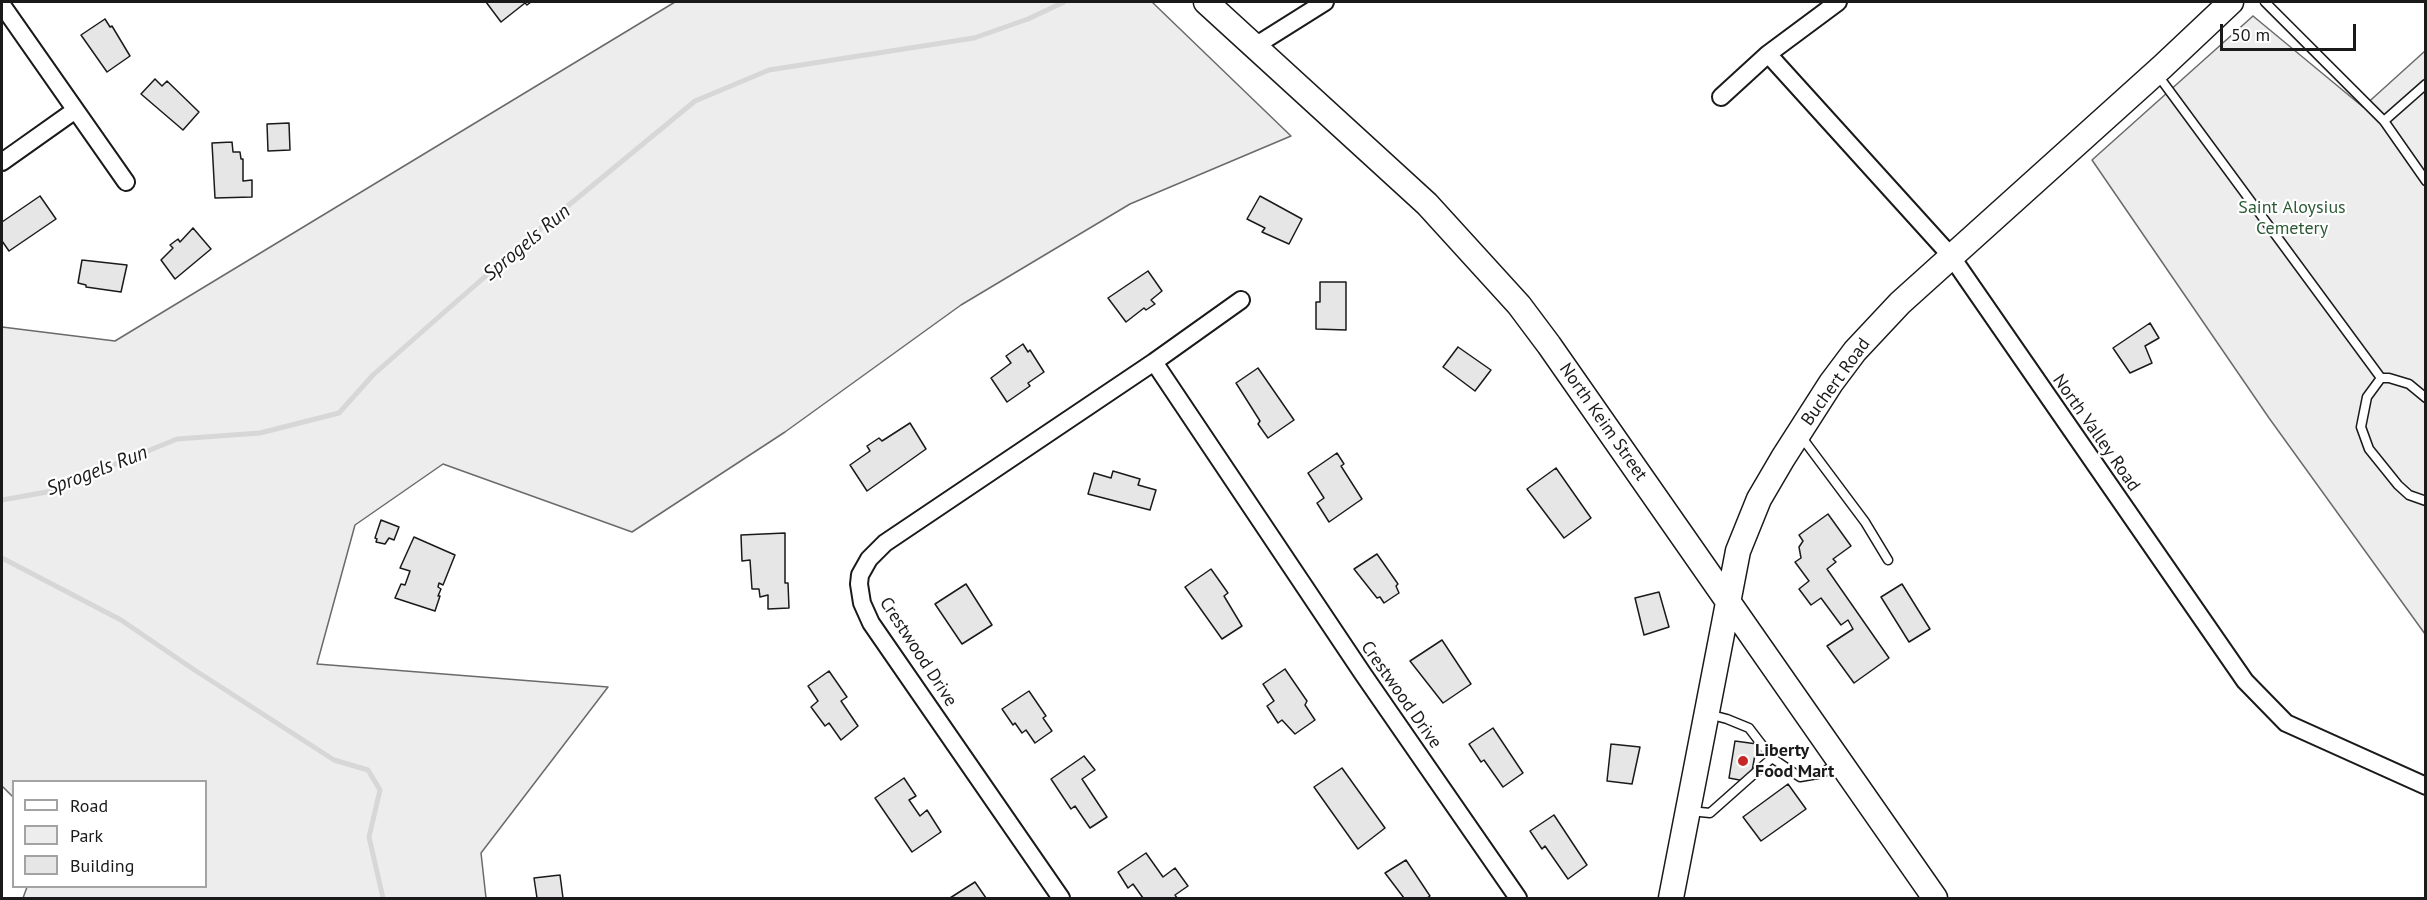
<!DOCTYPE html>
<style>
body{margin:0}
#map{position:relative;width:2427px;height:900px;overflow:hidden;background:#fff;font-family:"PT Sans",sans-serif}
canvas{display:block}
.frame{position:absolute;inset:0;border:3px solid #1a1a1a;pointer-events:none}
.legend{position:absolute;left:12px;top:780px;width:195px;height:108px;box-sizing:border-box;background:#fff;border:2px solid #a3a3a3;margin:0;padding:8px 10px;list-style:none;font-size:18px;color:#1a1a1a}
.legend li{display:flex;align-items:center;gap:12px;height:30px}
.legend b{width:30px;border:2px solid #a3a3a3}
.scale{position:absolute;left:2220px;top:24px;width:136px;height:27px;box-sizing:border-box;border:3px solid #1a1a1a;border-top:0;padding-left:8px;font-size:18px;line-height:21px;white-space:nowrap;color:#1a1a1a;-webkit-text-stroke:4px #fff;paint-order:stroke}
</style>
<div id="map">
<canvas width="2427" height="900"></canvas>
<div class="frame"></div>
<ul class="legend">
<li><b style="height:8px;background:#fff"></b>Road</li>
<li><b style="height:16px;background:#ededed"></b>Park</li>
<li><b style="height:16px;background:#e6e6e6"></b>Building</li>
</ul>
<div class="scale">50 m</div>
</div>
<script>
const c = document.querySelector('canvas').getContext('2d');
c.lineJoin = 'round';
function paint(path, color) { c.fillStyle = color; c.fill(path, 'evenodd'); }
const toPath = rows => new Path2D(rows.map(r => 'M' + r).join(''));
function trace(path, color, width, dash) { c.strokeStyle = color; c.lineWidth = width; c.lineCap = dash ? 'butt' : 'round'; c.setLineDash(dash || []); c.stroke(path); }
function drawText(font, color, halo, rows, align = 'center') {
  c.font = font + ' "PT Sans",sans-serif'; c.lineWidth = 4.5; c.setLineDash([]); c.textBaseline = 'middle'; c.strokeStyle = halo; c.fillStyle = color; for (const [text, x, y, turn = 0] of rows) {
    c.save(); c.translate(x, y); c.rotate((+turn || 0) * Math.PI / 180); c.textAlign = isNaN(turn) ? turn : align; if (halo) c.strokeText(text, 0, 0); c.fillText(text, 0, 0); c.restore();
  }
}
const green = toPath([
 [675,2,1152,2,1291,136,1130,204,961,305,785,432,632,532,443,464,355,525,317,664,608,687,481,853,486,898,23,898,27,887,206,886,206,782,14,782,13,797,2,786,2,327,115,341,675,2],
 [2253,16,2363,107,2425,51,2425,634,2269,418,2092,160,2253,16]
]);
const stream = toPath([
 [2,500,47,492,177,439,260,433,339,413,373,375,441,315,541,228,695,101,769,70,974,38,1028,19,1064,2],
 [2,558,121,620,193,669,334,760,368,770,380,790,369,837,383,898]
]);
const building = toPath([
 [486,2,531,2,527,5,525,3,501,22,486,2],
 [105,19,110,27,112,26,130,56,107,72,81,35,105,19],
 [155,79,162,86,167,81,199,112,183,130,141,94,155,79],
 [289,123,290,150,268,151,267,124,289,123],
 [232,142,233,152,240,152,241,159,243,159,243,181,252,180,252,197,215,198,212,143,232,142],
 [40,196,56,219,9,251,2,241,2,222,40,196],
 [1260,196,1302,219,1289,244,1262,232,1265,228,1247,219,1260,196],
 [193,228,211,249,175,279,161,260,173,248,170,245,178,239,180,242,193,228],
 [82,260,127,265,121,292,86,287,86,285,78,283,82,260],
 [1148,271,1162,291,1151,300,1155,304,1146,310,1144,308,1126,322,1108,298,1148,271],
 [1320,282,1346,282,1346,330,1316,329,1316,302,1320,302,1320,282],
 [2150,323,2159,338,2145,346,2152,363,2130,373,2113,348,2150,323],
 [1023,344,1028,352,1030,350,1044,372,1028,383,1030,386,1007,402,991,378,1011,363,1006,356,1023,344],
 [1458,347,1491,370,1475,391,1443,367,1458,347],
 [1258,368,1294,420,1268,438,1258,424,1260,421,1236,383,1258,368],
 [910,423,926,449,867,491,850,465,870,451,867,446,879,438,882,441,910,423],
 [1337,453,1344,464,1341,466,1362,499,1329,522,1317,503,1324,498,1308,473,1337,453],
 [1556,468,1591,518,1564,538,1527,489,1556,468],
 [1113,471,1140,479,1138,485,1156,490,1150,510,1088,494,1094,473,1111,478,1113,471],
 [1828,514,1851,546,1833,559,1836,562,1827,569,1889,658,1854,683,1827,646,1853,629,1848,620,1841,625,1821,598,1811,605,1799,589,1809,581,1795,562,1801,558,1799,547,1803,541,1799,535,1828,514],
 [381,520,399,527,394,540,389,538,385,544,376,542,377,539,375,538,381,520],
 [785,533,785,583,788,583,789,608,768,609,768,595,760,597,759,589,752,589,750,560,742,561,741,535,785,533],
 [414,537,455,555,443,585,439,583,438,587,441,589,438,596,440,596,435,611,395,598,401,584,405,585,410,571,400,568,414,537],
 [1377,554,1398,584,1396,586,1399,593,1384,603,1380,597,1377,598,1354,569,1377,554],
 [1211,569,1228,593,1224,596,1242,626,1222,639,1185,587,1211,569],
 [966,584,992,625,962,644,935,604,966,584],
 [1902,584,1930,629,1909,642,1881,597,1902,584],
 [1659,592,1669,627,1644,635,1635,598,1659,592],
 [1442,640,1471,684,1443,703,1410,661,1442,640],
 [1285,669,1307,701,1305,705,1315,720,1295,734,1282,720,1278,723,1267,706,1274,701,1263,684,1285,669],
 [829,671,847,697,841,701,858,726,841,740,829,723,825,726,811,707,818,701,808,686,829,671],
 [1029,691,1046,716,1043,718,1052,731,1035,743,1026,730,1022,733,1015,723,1013,725,1002,709,1029,691],
 [1493,728,1523,773,1503,787,1484,760,1481,762,1469,744,1493,728],
 [1735,741,1757,744,1750,782,1729,778,1735,741],
 [1611,744,1640,747,1632,784,1607,781,1611,744],
 [1084,756,1095,770,1082,779,1107,817,1090,828,1075,806,1071,809,1051,779,1084,756],
 [1342,768,1385,828,1358,849,1314,787,1342,768],
 [904,778,916,796,909,800,920,816,927,810,941,832,912,852,875,798,904,778],
 [1788,784,1806,809,1761,841,1743,817,1788,784],
 [1554,815,1587,865,1568,879,1545,846,1542,849,1530,831,1554,815],
 [1146,853,1163,877,1175,868,1188,886,1175,895,1177,898,1143,898,1133,884,1128,888,1118,872,1146,853],
 [1406,860,1430,896,1427,898,1404,898,1385,873,1406,860],
 [560,875,563,898,537,898,534,878,560,875],
 [975,882,986,898,950,898,975,882]
]);
const lane = toPath([
 [2265,2,2384,121,2426,181],
 [2157,74,2381,378],
 [2384,121,2426,84],
 [2426,398,2409,384,2389,378,2381,378,2367,397,2361,427,2369,449,2398,485,2409,495,2426,501],
 [1800,435,1865,522,1888,560],
 [1708,714,1727,719,1749,728,1772,758],
 [1690,811,1710,813,1772,758,1800,777,1823,773,1838,761]
]);
const street = toPath([
 [2,5,126,182],
 [1255,46,1325,2],
 [1768,54,1951,256,2245,681,2286,723,2426,786],
 [1721,97,1768,54,1838,2],
 [2,162,74,111],
 [1154,362,1363,674,1518,898],
 [1061,898,871,623,862,603,859,584,860,575,869,559,885,543,1154,362,1241,300]
]);
const secondary = toPath([
 [1206,2,1427,204,1519,305,1549,345,1935,898],
 [1671,898,1738,551,1759,499,1783,458,1831,383,1855,351,1900,303,2162,67,2231,2]
]);
const markers = [
 [1743,761,6,"#c62828"]
];
const parkNames = [
 ["Saint Aloysius",2292,208],
 ["Cemetery",2292,229]
];
const streetNames = [
 ["Buchert Road",1836,382,-54],
 ["North Keim Street",1603,422,55],
 ["North Valley Road",2096,433,55],
 ["Crestwood Drive",918,652,57],
 ["Crestwood Drive",1401,695,55]
];
const poiNames = [
 ["Liberty",1755,751],
 ["Food Mart",1755,772]
];
const waterNames = [
 ["Sprogels Run",527,243,-40],
 ["Sprogels Run",97,471,-21]
];
paint(green, '#ededed');
trace(green, '#6a6a6a', 1.5);
trace(stream, '#d7d7d7', 5);
paint(building, '#e6e6e6');
trace(building, '#1a1a1a', 1.5);
trace(lane, '#1a1a1a', 11);
trace(street, '#1a1a1a', 20);
trace(secondary, '#1a1a1a', 27);
trace(lane, '#fff', 8);
trace(street, '#fff', 16);
trace(secondary, '#fff', 24);
for (const [x, y, r, color] of markers) { const dot = new Path2D(); dot.arc(x, y, r, 0, 2 * Math.PI); c.fillStyle = color; c.fill(dot); trace(dot, '#fff', 2); }
drawText('18px', '#2b5a34', '#fff', parkNames);
drawText('18px', '#1a1a1a', '#fff', streetNames);
drawText('bold 18px', '#1a1a1a', '#fff', poiNames, 'left');
drawText('italic 20px', '#1a1a1a', '#fff', waterNames);
</script>
